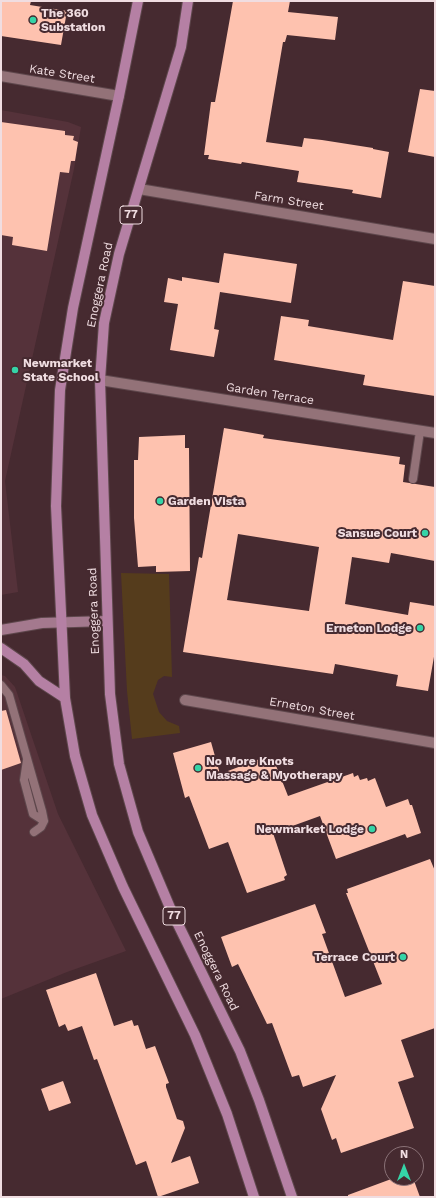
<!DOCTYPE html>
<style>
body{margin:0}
#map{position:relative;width:436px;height:1198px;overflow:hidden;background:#462a30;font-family:"Work Sans",sans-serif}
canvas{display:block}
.frame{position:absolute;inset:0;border:2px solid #f0dde1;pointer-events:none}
.north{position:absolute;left:384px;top:1146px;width:40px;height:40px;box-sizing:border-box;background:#462a30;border:1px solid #8a7277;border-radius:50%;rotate:0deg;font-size:11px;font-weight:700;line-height:16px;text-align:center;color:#f0dde1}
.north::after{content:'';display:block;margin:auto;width:14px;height:18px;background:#35d4a7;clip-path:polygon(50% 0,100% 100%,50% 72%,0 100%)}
</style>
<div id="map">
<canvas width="436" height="1198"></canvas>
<div class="frame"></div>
<div class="north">N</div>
</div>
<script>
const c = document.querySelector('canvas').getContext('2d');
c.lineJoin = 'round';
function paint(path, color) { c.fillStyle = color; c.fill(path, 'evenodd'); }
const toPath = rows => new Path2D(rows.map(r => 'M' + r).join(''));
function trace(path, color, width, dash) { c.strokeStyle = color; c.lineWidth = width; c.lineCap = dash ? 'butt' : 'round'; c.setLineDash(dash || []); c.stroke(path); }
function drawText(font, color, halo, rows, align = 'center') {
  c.font = font + ' "Work Sans",sans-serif'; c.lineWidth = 4; c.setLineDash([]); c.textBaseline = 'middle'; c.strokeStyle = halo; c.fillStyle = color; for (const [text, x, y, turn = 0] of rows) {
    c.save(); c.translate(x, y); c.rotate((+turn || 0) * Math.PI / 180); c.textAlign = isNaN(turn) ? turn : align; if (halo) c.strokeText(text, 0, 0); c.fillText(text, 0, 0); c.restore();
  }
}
const built = toPath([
 [1,110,68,122,81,127,74,169,5,481,18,592,1,595],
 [1,675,5,676,15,687,58,814,126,951,67,972,1,999]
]);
const green = toPath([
 [121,573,169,574,172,677,164,676,158,680,153,694,159,712,167,721,179,726,180,733,132,739,127,691]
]);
const building = toPath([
 [1,1,31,1,30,5,67,11,61,45,1,36],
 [233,1,290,1,288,12,338,17,335,40,287,35,285,42,283,42,266,142,302,147,304,138,322,140,373,148,373,149,389,152,381,198,352,193,353,190,297,182,299,171,242,162,241,164,208,159,209,155,204,155,211,102,215,102],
 [420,89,435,91,435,157,408,152],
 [1,122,65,131,65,135,74,136,73,140,78,142,75,161,71,161,69,173,60,172,47,251,12,245,13,237,1,235],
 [224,253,297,264,291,303,220,292,214,329,219,330,214,357,170,350,178,304,164,302,168,278,182,281,182,277,219,283],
 [403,281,435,286,435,396,363,385,365,375,274,360,281,316,309,320,308,326,393,340],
 [224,428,264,435,263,438,400,457,399,464,405,465,403,482,435,487,435,561,391,553,389,563,352,557,345,604,408,615,410,602,435,606,435,651,428,691,396,686,398,675,335,664,333,674,183,652,199,557,202,558],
 [238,534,319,547,309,611,227,600],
 [185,435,185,448,189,448,190,571,156,572,156,566,138,567,134,518,134,460,138,460,139,437],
 [6,710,21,763,1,770,1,711],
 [211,742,220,774,265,757,269,766,275,763,288,796,353,773,354,777,358,775,360,780,367,778,368,781,375,778,386,807,408,799,410,805,412,805,421,833,407,838,405,834,336,859,320,816,273,833,287,875,284,877,285,880,247,893,228,842,209,849,189,796,185,798,173,753],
 [430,859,435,871,435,1028,401,1040,414,1077,398,1082,414,1128,341,1153,336,1138,332,1140,321,1109,336,1075,303,1087,299,1075,292,1077,272,1023,267,1024,238,964,232,967,221,937,315,904,326,933,322,934,345,997,382,984,346,893,348,893,347,889],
 [96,973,114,1026,132,1020,134,1026,138,1025,146,1049,155,1046,169,1083,166,1084,166,1087,177,1119,183,1121,185,1128,171,1163,190,1156,199,1183,158,1197,146,1161,136,1165,97,1059,94,1060,82,1026,68,1031,65,1024,59,1027,46,990],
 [63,1081,71,1103,49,1111,41,1089],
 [394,1178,413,1178,420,1197,348,1197,348,1195]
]);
const lane = toPath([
 [413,479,420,431],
 [1,685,9,695,42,811,44,821,41,827,34,832],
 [27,760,24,780,33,814,44,821]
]);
const street = toPath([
 [1,76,119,96],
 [139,189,435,239],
 [100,380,435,433],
 [185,700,435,743]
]);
const secondary = toPath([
 [1,630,42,623,107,621]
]);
const primary = toPath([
 [138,1,119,96,73,308,60,390,56,506,65,698,75,756,92,815,123,887,195,1035,227,1114,254,1197],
 [188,1,181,47,119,254,104,323,100,380,110,694,119,764,138,832,171,910,240,1051,259,1100,292,1197],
 [1,648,24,664,39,681,65,698]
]);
const markers = [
 [33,20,4,"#35d4a7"],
 [15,370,4,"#35d4a7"],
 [160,501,4,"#35d4a7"],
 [425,533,4,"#35d4a7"],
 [420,628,4,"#35d4a7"],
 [198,768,4,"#35d4a7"],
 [372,829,4,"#35d4a7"],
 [403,957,4,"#35d4a7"]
];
const shields = [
 [131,215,22],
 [174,916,22]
];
const shieldNames = [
 ["77",131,215],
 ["77",174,916]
];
const poiNames = [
 ["The 360",41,13],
 ["Substation",41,27],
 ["Newmarket",23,363],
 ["State School",23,377],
 ["Garden Vista",168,501],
 ["Sansue Court",417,533,"right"],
 ["Erneton Lodge",412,628,"right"],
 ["No More Knots",206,761],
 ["Massage & Myotherapy",206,775],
 ["Newmarket Lodge",364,829,"right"],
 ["Terrace Court",395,957,"right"]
];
const streetNames = [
 ["Kate Street",62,74,9],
 ["Farm Street",289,201,9],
 ["Enoggera Road",100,285,-78],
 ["Garden Terrace",270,394,9],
 ["Enoggera Road",94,611,-92],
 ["Erneton Street",312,709,10],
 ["Enoggera Road",216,971,64]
];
paint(built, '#55323a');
paint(green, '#553c1c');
paint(building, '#fec2af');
trace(lane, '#5e474c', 10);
trace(street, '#5e474c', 12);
trace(secondary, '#5e474c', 12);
trace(primary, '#5e474c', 12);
trace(lane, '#937278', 8);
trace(street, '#937278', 10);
trace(secondary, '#a4798e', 10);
trace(primary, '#b580a4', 10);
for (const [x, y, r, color] of markers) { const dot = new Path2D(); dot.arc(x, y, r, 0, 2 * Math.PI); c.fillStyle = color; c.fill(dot); trace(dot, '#462a30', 1.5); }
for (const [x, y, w] of shields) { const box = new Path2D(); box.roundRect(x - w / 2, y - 9, w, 18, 3); c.fillStyle = '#462a30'; c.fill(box); trace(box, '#f0dde1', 1); }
drawText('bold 11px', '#f0dde1', null, shieldNames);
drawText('bold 12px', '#f0dde1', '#462a30', poiNames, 'left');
drawText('12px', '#f0dde1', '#462a30', streetNames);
</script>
